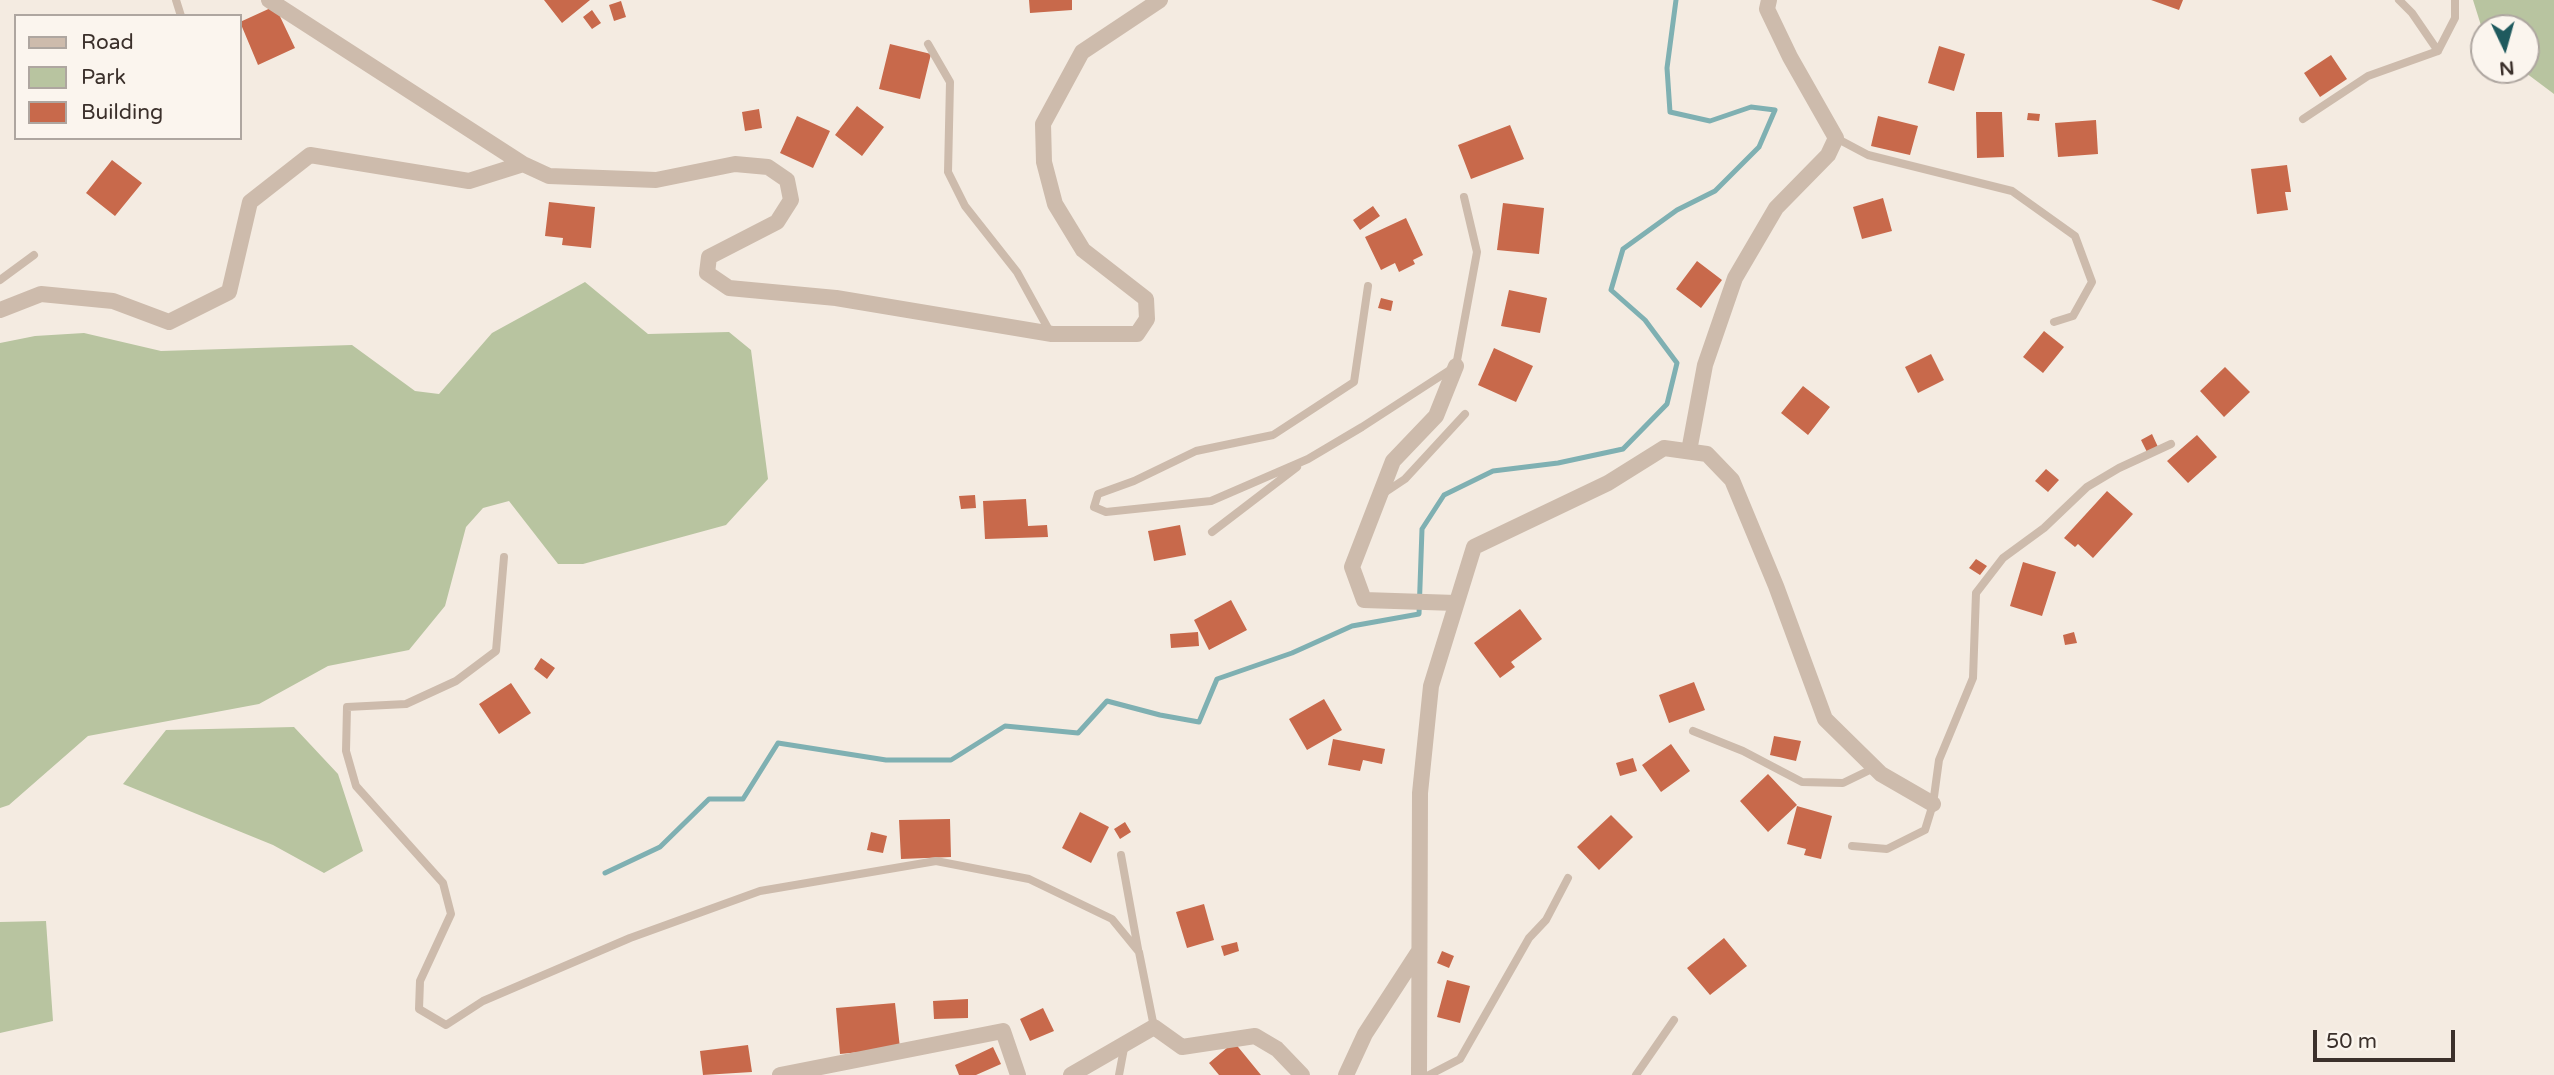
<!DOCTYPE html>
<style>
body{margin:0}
#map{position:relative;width:2554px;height:1075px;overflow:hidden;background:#f4ebe1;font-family:"Varela Round",sans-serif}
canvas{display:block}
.legend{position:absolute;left:14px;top:14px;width:228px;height:126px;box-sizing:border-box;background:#fbf5ee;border:2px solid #aea6a0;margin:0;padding:9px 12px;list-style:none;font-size:21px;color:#3b302b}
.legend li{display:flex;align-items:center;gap:14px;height:35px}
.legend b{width:35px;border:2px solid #aea6a0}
.north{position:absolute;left:2470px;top:14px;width:70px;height:70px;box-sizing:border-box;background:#fbf5ee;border:2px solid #aea6a0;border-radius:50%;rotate:175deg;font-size:19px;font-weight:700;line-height:28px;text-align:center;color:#3b302b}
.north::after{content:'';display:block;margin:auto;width:24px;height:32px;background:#1f5a5e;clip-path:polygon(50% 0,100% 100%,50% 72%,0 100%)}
.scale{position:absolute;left:2313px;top:1030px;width:142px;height:32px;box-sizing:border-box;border:4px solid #3b302b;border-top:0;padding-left:9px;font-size:21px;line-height:24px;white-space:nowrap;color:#3b302b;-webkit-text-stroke:5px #fbf5ee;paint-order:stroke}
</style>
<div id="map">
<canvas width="2554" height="1075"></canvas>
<ul class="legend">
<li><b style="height:9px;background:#cdbbac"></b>Road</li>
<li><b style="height:19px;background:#b8c4a0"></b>Park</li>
<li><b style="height:19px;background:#c8694b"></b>Building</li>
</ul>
<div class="north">N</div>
<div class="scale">50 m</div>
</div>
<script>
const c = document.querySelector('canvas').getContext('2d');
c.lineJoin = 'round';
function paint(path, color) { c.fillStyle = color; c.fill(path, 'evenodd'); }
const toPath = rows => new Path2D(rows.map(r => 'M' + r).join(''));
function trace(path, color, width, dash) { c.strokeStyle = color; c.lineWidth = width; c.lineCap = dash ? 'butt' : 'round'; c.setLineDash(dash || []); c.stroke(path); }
const green = toPath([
 [2473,0,2554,0,2554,94,2522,70,2526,70,2526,28,2484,28,2484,35],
 [585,282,648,334,729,332,751,350,768,479,726,525,583,564,558,564,509,501,483,508,466,527,445,606,409,650,328,666,259,704,88,736,9,805,0,808,0,343,35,336,84,333,161,351,352,345,415,391,439,394,492,333],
 [294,727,338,774,363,851,324,873,273,845,123,784,166,730],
 [46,921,53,1021,0,1033,0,922]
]);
const stream = toPath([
 [605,873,660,847,709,799,743,799,778,743,886,760,951,760,1005,726,1078,733,1107,701,1160,715,1199,722,1217,679,1292,653,1352,626,1419,614,1422,529,1444,495,1493,471,1558,463,1623,449,1667,404,1677,363,1645,320,1611,290,1623,249,1677,210,1715,191,1759,147,1775,110,1751,107,1710,121,1670,112,1667,68,1676,0]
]);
const building = toPath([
 [544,0,590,0,562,23],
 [1029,0,1072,0,1072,10,1030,13],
 [2151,0,2183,0,2179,10],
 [621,1,626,17,614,21,609,5],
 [275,6,295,48,258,65,240,22],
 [592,10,601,23,592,29,583,17],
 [890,44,931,54,920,99,879,89],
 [1939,46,1965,54,1954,91,1928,83],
 [2331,55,2347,79,2320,97,2304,73],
 [857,106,884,127,862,156,835,135],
 [759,109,762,128,745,131,742,112],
 [1976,112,2002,112,2004,157,1977,158],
 [2028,113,2040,114,2039,121,2027,120],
 [797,116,830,131,813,168,780,153],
 [1878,116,1918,126,1910,155,1871,146],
 [2096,120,2098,154,2058,157,2055,123],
 [1510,125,1524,159,1471,179,1458,145],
 [112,160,142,183,115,216,86,193],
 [2287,165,2291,192,2285,192,2288,210,2257,214,2251,169],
 [1883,198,1892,231,1862,239,1853,207],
 [549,202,595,207,591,248,562,245,563,238,545,236],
 [1503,203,1544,208,1539,254,1497,250],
 [1373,206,1380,216,1360,230,1353,220],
 [1406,218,1423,255,1413,260,1415,264,1399,272,1395,263,1381,270,1365,237],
 [1697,261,1722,280,1701,308,1676,289],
 [1509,290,1547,298,1540,333,1501,326],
 [1381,298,1393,301,1391,311,1378,308],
 [2044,331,2064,347,2043,373,2023,357],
 [1494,348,1533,366,1516,402,1478,385],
 [1931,354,1944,380,1918,393,1905,367],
 [2225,367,2250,392,2224,417,2200,391],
 [1803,386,1830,407,1808,435,1781,413],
 [2152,434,2158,447,2147,452,2141,440],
 [2197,435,2217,457,2188,483,2167,461],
 [2046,469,2059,480,2048,492,2035,481],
 [2107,491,2133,514,2093,558,2078,544,2075,547,2064,538],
 [975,495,976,508,961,509,959,496],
 [1026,499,1028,526,1047,525,1048,537,985,539,983,501],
 [1180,525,1186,555,1154,561,1148,531],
 [1976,559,1987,566,1980,575,1969,568],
 [2023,562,2056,572,2042,616,2010,606],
 [1231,600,1247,630,1209,650,1194,620],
 [1520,609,1542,639,1511,662,1515,667,1500,678,1474,643],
 [1198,632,1199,646,1171,648,1170,634],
 [2074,632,2077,643,2065,645,2063,635],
 [541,658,555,668,547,679,534,669],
 [1694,682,1705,710,1669,723,1659,695],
 [511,683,531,713,499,734,479,704],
 [1324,699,1342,730,1307,750,1289,719],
 [1774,736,1801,741,1796,761,1770,755],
 [1333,739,1385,749,1382,764,1363,760,1360,771,1328,765],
 [1671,744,1690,771,1661,792,1642,765],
 [1633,758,1637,771,1620,776,1616,763],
 [1768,774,1797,805,1768,832,1740,801],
 [1797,806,1832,816,1821,859,1804,855,1806,849,1787,844],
 [1080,812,1109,827,1091,863,1062,848],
 [1611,815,1633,837,1599,870,1577,847],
 [950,819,951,857,901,859,899,820],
 [1125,822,1131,832,1120,839,1114,829],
 [871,832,887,836,883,853,867,850],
 [1204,904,1214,940,1187,948,1176,912],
 [1724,938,1747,966,1710,995,1687,968],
 [1237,942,1239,951,1224,956,1221,946],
 [1442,951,1454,956,1449,968,1437,963],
 [1447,980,1470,986,1460,1023,1437,1017],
 [968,999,968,1018,934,1019,933,1001],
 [895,1003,900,1048,840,1054,836,1008],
 [1043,1008,1054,1031,1030,1041,1020,1019],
 [1234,1042,1261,1075,1219,1075,1209,1063],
 [748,1045,752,1072,703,1075,700,1051],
 [993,1047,1001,1064,976,1075,959,1075,955,1065]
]);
const lane = toPath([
 [176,0,181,16],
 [928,44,950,82,948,172,965,206,1017,272,1050,332],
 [2438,51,2455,18,2455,0],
 [2303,119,2368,76,2438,51,2412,13,2399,0],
 [1836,138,1868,155,2012,191,2075,236,2092,282,2073,316,2054,322],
 [0,280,34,255],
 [1368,286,1354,382,1273,435,1196,451,1134,481,1098,494,1094,507,1106,512,1211,501,1308,459,1362,427,1456,366,1477,252,1464,197],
 [1384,493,1405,479,1465,414],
 [1212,532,1297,467],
 [504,557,496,651,456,681,406,704,347,707,346,751,356,786,443,883,451,914,420,981,419,1009,446,1025,483,1001,630,938,760,891,936,861,1029,879,1112,919,1139,952,1154,1027],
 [1693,731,1743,751,1802,782,1843,783,1876,767],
 [1852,846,1887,849,1925,830,1933,804,1939,760,1973,678,1976,593,2003,558,2044,528,2087,487,2119,468,2171,444],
 [1121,855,1138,949],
 [1119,1075,1125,1043],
 [1429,1075,1460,1059,1529,938,1546,920,1568,878],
 [1636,1075,1674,1020]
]);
const street = toPath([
 [269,0,523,164,549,176,656,180,735,164,768,167,787,180,791,200,777,222,709,257,707,273,729,288,836,298,1052,334,1137,334,1147,319,1146,299,1083,250,1055,204,1044,162,1043,124,1082,52,1160,0],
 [0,310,41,294,113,301,169,322,229,292,250,202,310,155,469,181,523,164],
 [1456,366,1436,416,1393,461,1352,567,1364,600,1456,603],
 [1689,451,1705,365,1735,278,1776,208,1828,155,1836,138,1790,57,1767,9,1769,0],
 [780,1075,1003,1031,1018,1075],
 [1071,1075,1154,1027,1182,1047,1255,1036,1277,1049,1302,1075],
 [1346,1075,1365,1034,1419,951],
 [1419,1075,1420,793,1431,686,1474,547,1608,483,1664,448,1707,454,1732,480,1776,586,1825,719,1881,774,1933,804]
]);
paint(green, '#b8c4a0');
trace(stream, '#7fb0b2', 5);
paint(building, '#c8694b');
trace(lane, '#cdbbac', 8);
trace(street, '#cdbbac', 16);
</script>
